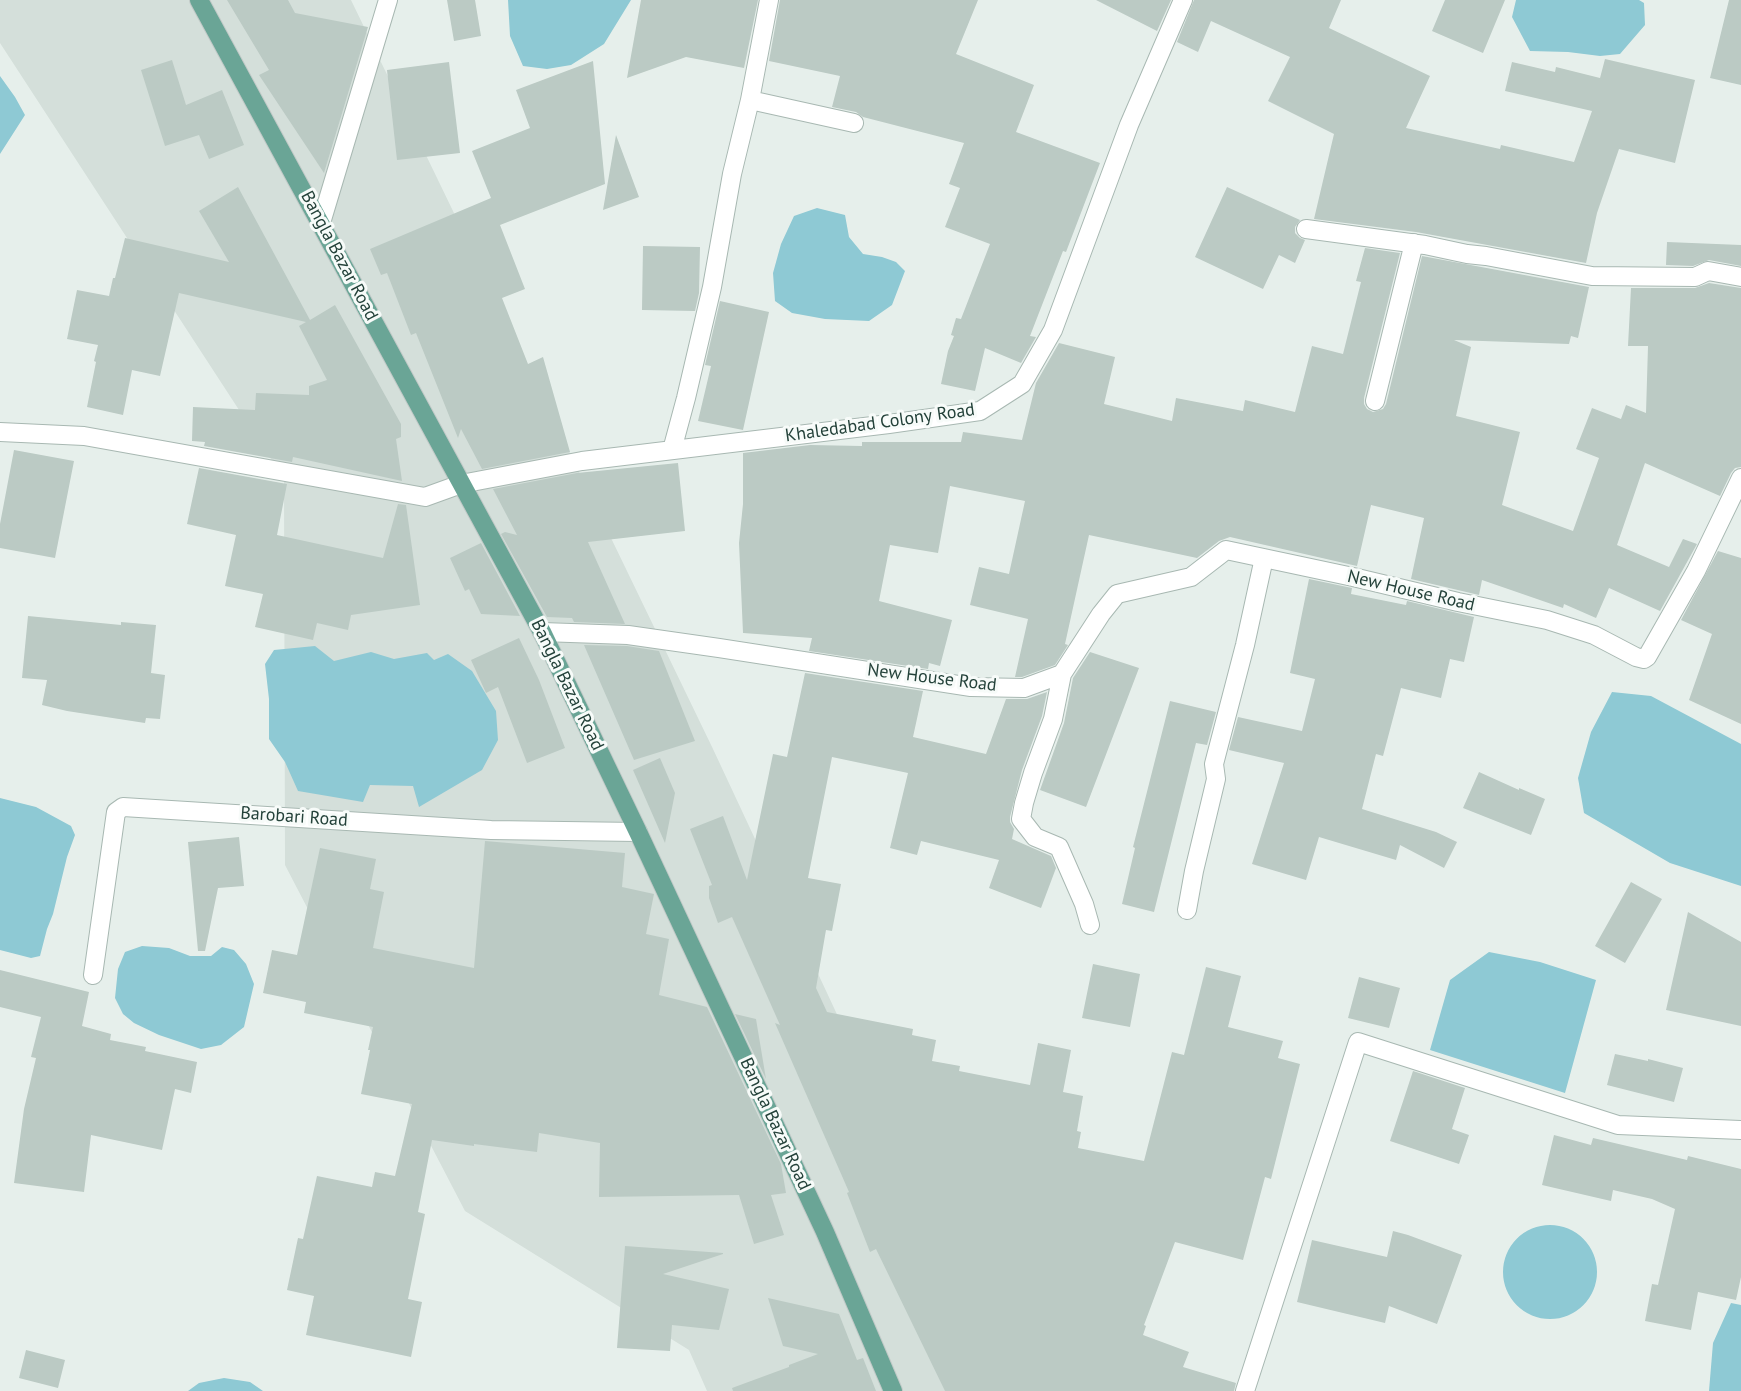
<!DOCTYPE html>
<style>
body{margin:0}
canvas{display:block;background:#e6efeb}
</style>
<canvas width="1741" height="1391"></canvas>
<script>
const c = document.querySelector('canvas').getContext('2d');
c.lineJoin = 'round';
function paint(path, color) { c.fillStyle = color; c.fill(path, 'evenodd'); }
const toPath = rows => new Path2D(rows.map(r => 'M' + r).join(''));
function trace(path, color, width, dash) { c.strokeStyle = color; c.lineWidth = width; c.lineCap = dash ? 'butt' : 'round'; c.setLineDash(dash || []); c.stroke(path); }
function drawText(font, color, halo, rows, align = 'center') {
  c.font = font + ' "PT Sans",sans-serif'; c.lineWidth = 6; c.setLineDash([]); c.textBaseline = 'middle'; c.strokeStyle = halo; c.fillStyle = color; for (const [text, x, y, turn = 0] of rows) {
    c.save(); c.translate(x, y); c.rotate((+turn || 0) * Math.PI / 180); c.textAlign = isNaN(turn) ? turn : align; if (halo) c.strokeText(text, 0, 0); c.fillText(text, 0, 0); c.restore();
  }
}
const built = toPath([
 [0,0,351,0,713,749,1013,1391,707,1391,689,1350,465,1211,285,865,284,479,0,43]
]);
const water = toPath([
 [508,0,631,0,604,44,571,65,547,69,523,66,510,36],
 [1516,0,1639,0,1644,3,1645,25,1620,54,1600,56,1568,52,1530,51,1512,17],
 [0,76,15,97,25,115,0,154],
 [817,208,845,215,849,237,863,254,882,257,896,262,905,271,892,305,869,321,825,319,792,313,775,301,773,273,781,244,794,216],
 [315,646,334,661,371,652,394,659,427,653,434,660,448,654,472,671,496,711,498,740,482,770,419,807,413,786,370,785,363,802,298,791,285,762,269,739,269,699,265,664,274,650],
 [1612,692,1651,696,1741,744,1741,886,1670,863,1584,813,1578,778,1591,732],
 [0,798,36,807,71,826,75,835,67,857,53,914,47,929,40,956,31,958,0,950],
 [142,946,169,948,190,956,211,956,222,947,234,950,246,964,254,984,244,1027,221,1045,201,1049,159,1035,134,1023,123,1014,115,998,118,969,125,952],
 [1489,952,1540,962,1596,980,1565,1093,1430,1050,1450,980],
 '1503 1272a47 47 0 1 1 94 0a47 47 0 1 1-94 0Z',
 [1731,1303,1741,1305,1741,1391,1709,1391,1713,1343],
 [224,1378,250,1382,263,1391,188,1391,199,1383]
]);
const building = toPath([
 [227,0,288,0,295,13,368,27,324,173,259,75,269,70],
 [447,0,475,0,481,36,454,41],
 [641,0,758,0,744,68,686,57,627,78],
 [780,0,978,0,956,54,1034,85,1016,132,1100,163,1066,252,1063,251,1030,336,1036,337,1021,363,985,348,975,391,941,384,948,351,954,336,951,335,956,318,961,319,990,244,945,227,960,188,949,184,964,143,863,117,856,112,832,107,840,76,769,61],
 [1096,0,1171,0,1157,31],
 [1194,0,1341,0,1329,28,1430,76,1406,128,1500,149,1501,145,1574,162,1592,111,1505,91,1512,62,1555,72,1556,67,1600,78,1605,59,1695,80,1675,163,1619,149,1597,213,1586,263,1416,232,1314,219,1334,134,1268,101,1290,57,1211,21,1198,52,1177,42],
 [1445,0,1505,0,1483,53,1432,31],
 [1729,0,1741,0,1741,85,1710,78],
 [172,60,186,105,222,90,244,145,209,159,199,135,165,146,141,70],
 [593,61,605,184,500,225,525,289,502,298,528,364,543,357,570,452,482,469,461,429,458,438,416,333,411,335,387,273,381,275,370,249,491,198,472,151,530,128,516,90],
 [449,62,460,153,397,160,387,70],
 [616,135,639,197,603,210],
 [238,187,310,320,335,305,401,424,401,437,396,439,402,481,293,457,292,462,204,446,205,442,192,441,193,407,255,410,256,393,309,395,309,386,327,380,299,326,306,322,179,293,160,376,132,370,123,415,87,407,96,362,94,361,98,345,67,339,77,290,109,296,113,278,115,278,125,238,229,262,199,211],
 [1227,187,1300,220,1295,227,1295,233,1300,238,1305,240,1295,263,1279,255,1263,289,1195,257],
 [1667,242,1741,245,1741,266,1709,260,1693,266,1666,265],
 [643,246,700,247,699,293,695,311,642,310],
 [1365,248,1400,253,1364,398,1364,404,1367,409,1373,412,1383,409,1386,404,1422,256,1589,287,1578,338,1571,336,1569,344,1454,340,1471,347,1456,416,1520,432,1502,505,1573,531,1599,458,1576,449,1592,408,1621,419,1626,405,1646,413,1648,346,1628,346,1631,288,1695,288,1709,283,1741,288,1741,467,1735,468,1731,473,1720,496,1645,463,1617,545,1669,567,1683,539,1697,544,1660,611,1609,588,1596,618,1564,604,1563,608,1482,580,1479,595,1411,579,1424,518,1371,505,1357,566,1230,537,1219,541,1197,558,1089,535,1065,644,1068,645,1055,665,1022,677,1015,677,1028,619,970,605,979,567,1009,574,1025,501,950,486,938,553,890,545,879,601,952,620,940,666,929,663,928,669,809,651,812,638,743,633,739,543,743,504,743,453,810,445,862,446,862,442,961,442,963,432,1022,440,1036,383,1059,343,1115,357,1104,404,1172,421,1176,398,1243,411,1245,400,1295,412,1312,346,1343,354,1361,282,1356,281],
 [720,301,769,312,743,430,698,421,711,366,705,365],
 [14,450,74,461,55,558,0,548,0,524],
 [678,463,685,531,588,542,625,624,574,622,572,618,547,617,501,534,505,532,517,535,493,489,577,473],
 [199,468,287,484,277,535,383,558,398,504,406,505,420,605,351,615,348,630,317,623,313,640,255,627,263,594,225,586,236,535,187,524],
 [481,543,520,616,481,614,469,589,465,591,450,558],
 [1718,551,1741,558,1741,724,1689,700,1712,634,1681,620],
 [1309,579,1352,588,1351,594,1406,605,1407,601,1474,617,1464,662,1450,659,1441,698,1401,688,1383,756,1376,754,1362,809,1436,832,1457,842,1444,868,1400,845,1396,860,1319,837,1306,880,1252,864,1284,763,1229,750,1238,717,1302,731,1315,679,1290,673],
 [28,616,121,625,121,622,156,625,151,673,165,675,160,719,146,718,145,723,67,711,42,705,47,680,22,678],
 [519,638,539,680,565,748,527,763,498,687,486,693,471,660],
 [584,645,627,646,659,651,695,741,634,760],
 [1090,652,1139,668,1086,807,1040,790,1064,723,1073,678],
 [805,673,923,691,913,737,986,754,1006,699,1027,699,1047,692,1042,716,1022,770,1010,817,1010,822,1014,829,1012,839,1051,856,1056,868,1041,908,989,888,999,860,921,841,917,855,890,848,908,773,832,757,808,878,841,884,832,931,826,930,816,988,827,1012,913,1029,912,1035,936,1040,932,1061,960,1066,959,1071,1030,1085,1038,1043,1071,1050,1063,1092,1083,1096,1077,1131,1081,1132,1078,1148,1144,1161,1172,1052,1184,1055,1206,967,1241,976,1228,1027,1283,1041,1278,1058,1300,1064,1271,1179,1265,1177,1243,1260,1175,1242,1144,1325,1146,1326,1143,1335,1189,1352,1183,1367,1236,1383,1234,1391,945,1391,876,1249,870,1252,847,1193,849,1192,775,1023,780,1025,732,917,718,923,709,898,709,886,712,885,690,829,723,816,747,880,773,754,787,757],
 [1170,701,1216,712,1207,745,1196,743,1154,912,1122,904,1135,848,1133,847],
 [660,758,675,793,665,843,633,770],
 [1479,772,1519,790,1519,788,1545,799,1531,835,1463,808],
 [239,837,244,886,218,888,205,951,198,951,188,842],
 [485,841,625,853,622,887,654,894,646,934,669,939,659,995,707,1007,781,1164,786,1193,771,1195,784,1235,754,1244,739,1195,599,1197,600,1143,539,1133,537,1152,474,1144,474,1146,432,1140,418,1212,425,1214,408,1299,422,1302,411,1357,306,1335,314,1296,287,1290,298,1238,303,1239,317,1176,372,1187,375,1172,395,1176,412,1104,361,1094,370,1050,368,1050,373,1027,304,1013,306,1002,263,993,272,950,297,955,320,848,376,859,370,889,384,892,373,948,474,968],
 [1631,882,1662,899,1625,963,1595,946],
 [1688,912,1741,942,1741,1026,1666,1010],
 [1093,964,1140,974,1130,1027,1082,1018],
 [0,970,89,992,82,1026,111,1034,110,1040,146,1047,145,1051,197,1062,191,1093,175,1089,162,1150,91,1135,84,1192,14,1183,24,1109,36,1058,31,1057,41,1017,0,1007],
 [1359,977,1400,988,1389,1028,1348,1018],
 [735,1014,756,1019,766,1079],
 [1615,1054,1648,1061,1648,1059,1683,1068,1674,1102,1607,1085],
 [1413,1071,1465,1088,1452,1129,1469,1135,1459,1164,1390,1141],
 [1554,1135,1591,1145,1593,1138,1687,1160,1688,1156,1741,1169,1741,1277,1736,1300,1698,1292,1691,1330,1645,1321,1652,1284,1658,1285,1675,1209,1652,1199,1613,1190,1611,1201,1542,1185],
 [1393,1231,1408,1235,1462,1255,1437,1324,1389,1306,1385,1323,1297,1302,1312,1240,1387,1257],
 [625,1246,723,1253,723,1254,663,1274,729,1289,719,1330,672,1325,670,1351,617,1348],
 [768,1298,839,1314,857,1360,863,1358,876,1391,733,1391,732,1388,789,1367,789,1365,818,1354,783,1346],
 [26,1350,65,1360,58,1388,19,1378]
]);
const minor = toPath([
 [750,100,769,0],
 [321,223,388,0],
 [1306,229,1425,245,1467,254,1486,256,1592,276,1695,277,1708,271,1741,277],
 [1375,401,1414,243],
 [0,432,84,436,425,497,461,484,582,461,889,424,980,411,1022,384,1053,330,1129,125,1183,0],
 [672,450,686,398,712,287,732,174,750,100,854,123],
 [542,632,628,635,719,648,971,687,1024,688,1062,674,1101,614,1117,594,1191,577,1226,550,1353,577,1458,602,1547,620,1594,635,1636,657,1644,659,1647,657,1696,571,1741,478],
 [1062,674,1053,719,1033,773,1024,803,1021,819,1035,837,1059,847,1084,904,1090,925],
 [1187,910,1194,871,1216,779,1214,764,1245,645,1264,558],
 [93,975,116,812,123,807,491,830,638,832],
 [1245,1391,1358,1042,1618,1125,1741,1130]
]);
const major = toPath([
 [199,0,542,632,638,832,825,1232,893,1391]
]);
const streetNames = [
 ["Bangla Bazar Road",339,256,62],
 ["Khaledabad Colony Road",880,423,-8],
 ["New House Road",1411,591,13],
 ["New House Road",932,678,7],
 ["Bangla Bazar Road",567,685,64],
 ["Barobari Road",294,817,4],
 ["Bangla Bazar Road",775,1124,65]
];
paint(built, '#d4dfda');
paint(water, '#8ec9d4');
paint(building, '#bbcac4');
trace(minor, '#a8b8b2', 20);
trace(major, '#c2cac8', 20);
trace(minor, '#fff', 18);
trace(major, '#6aa596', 18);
drawText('18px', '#24423a', '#f7fbf9', streetNames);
</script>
